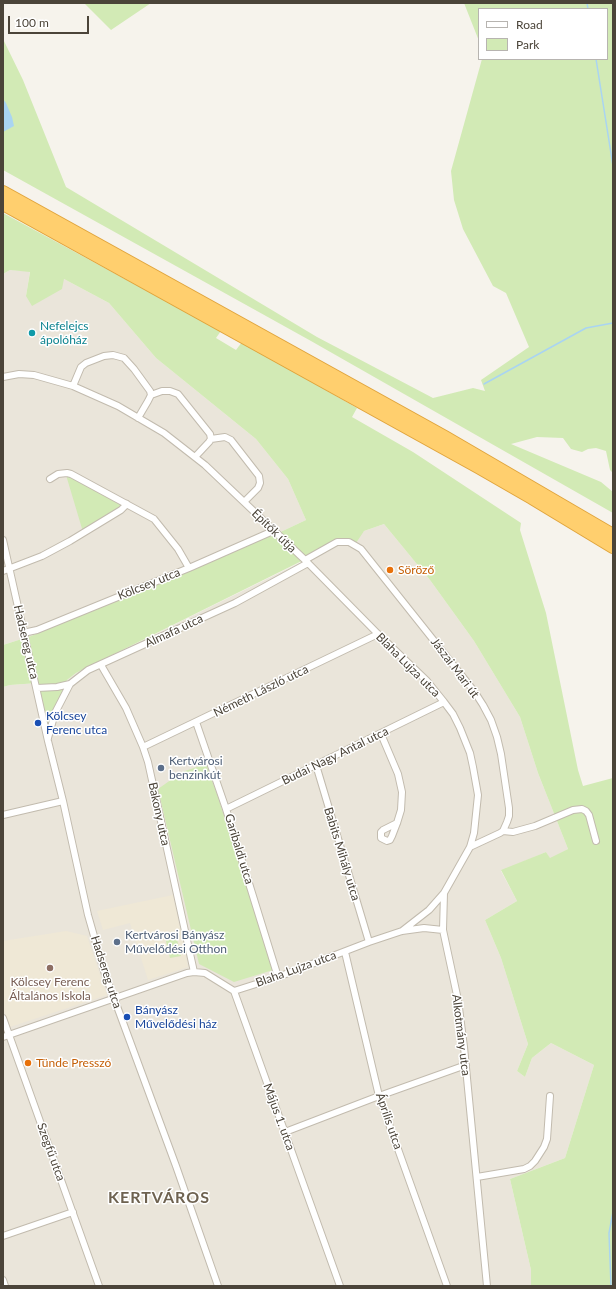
<!DOCTYPE html>
<meta charset="utf-8">
<style>
body{margin:0}
#map{position:relative;width:616px;height:1289px;overflow:hidden;background:#f6f3ec;font-family:Lato,sans-serif}
canvas{display:block}
.frame{position:absolute;inset:0;border:4px solid #4b4439;pointer-events:none}
.legend{position:absolute;left:478px;top:8px;width:130px;height:52px;box-sizing:border-box;background:#fff;border:1px solid #b7b4b0;margin:0;padding:5px 7px;list-style:none;font-size:12px;color:#4b4439}
.legend li{display:flex;align-items:center;gap:8px;height:20px}
.legend b{width:20px;border:1px solid #b7b4b0}
.scale{position:absolute;left:8px;top:16px;width:81px;height:18px;box-sizing:border-box;border:2px solid #4b4439;border-top:0;padding-left:5px;font-size:12px;line-height:14px;white-space:nowrap;color:#4b4439;-webkit-text-stroke:3px #fff;paint-order:stroke}
</style>
<div id="map">
<canvas width="616" height="1289"></canvas>
<div class="frame"></div>
<ul class="legend">
<li><b style="height:5px;background:#fff"></b>Road</li>
<li><b style="height:11px;background:#d2eab5"></b>Park</li>
</ul>
<div class="scale">100 m</div>
</div>
<script>
const c = document.querySelector('canvas').getContext('2d');
c.lineJoin = 'round';
function paint(path, color) { c.fillStyle = color; c.fill(path, 'evenodd'); }
const toPath = rows => new Path2D(rows.map(r => 'M' + r).join(''));
function trace(path, color, width, dash) { c.strokeStyle = color; c.lineWidth = width; c.lineCap = dash ? 'butt' : 'round'; c.setLineDash(dash || []); c.stroke(path); }
function drawText(font, color, halo, rows, align = 'center') {
  c.font = font + ' Lato,sans-serif'; c.lineWidth = 3; c.setLineDash([]); c.textBaseline = 'middle'; c.strokeStyle = halo; c.fillStyle = color; for (const [text, x, y, turn = 0] of rows) {
    c.save(); c.translate(x, y); c.rotate((+turn || 0) * Math.PI / 180); c.textAlign = isNaN(turn) ? turn : align; if (halo) c.strokeText(text, 0, 0); c.fillText(text, 0, 0); c.restore();
  }
}
const residential = toPath([
 [10,270,30,271,26,296,64,279,109,303,156,358,256,439,288,479,306,520,272,536,267,537,31,636,3,645,3,274],
 [384,524,430,580,474,641,520,717,538,773,568,849,550,859,546,852,501,871,517,901,485,920,501,958,528,1044,517,1071,525,1077,532,1058,551,1043,594,1065,565,1158,510,1179,531,1270,531,1286,3,1286,3,687,10,685,38,683,46,722,48,723,67,680,76,673,364,531]
]);
const education = toPath([
 [173,895,188,967,148,980,130,923,103,930,97,911],
 [66,931,87,936,107,995,10,1027,3,1008,3,941]
]);
const green = toPath([
 [84,3,151,3,111,30],
 [464,3,613,3,613,473,610,470,606,451,596,448,588,449,582,452,571,449,563,438,537,437,511,444,601,482,613,492,613,513,311,341,3,170,3,39,23,80,66,187,317,337,433,398,473,388,485,391,481,380,529,347,506,293,493,286,463,229,454,200,451,171,482,59,607,59,607,9,479,9,479,41],
 [3,213,221,331,216,338,236,350,242,342,357,408,352,417,413,452,521,523,520,530,546,613,578,770,583,786,613,778,613,1286,531,1286,531,1270,510,1179,565,1158,594,1065,551,1043,532,1058,525,1077,517,1071,528,1044,501,958,485,920,517,901,501,870,546,852,550,858,568,849,538,773,520,717,474,641,430,580,384,524,364,531,356,543,342,541,76,673,67,680,49,723,46,722,38,683,10,685,3,687,3,645,31,636,267,537,272,536,306,520,288,479,256,439,156,358,109,303,64,279,62,289,32,306,26,296,30,272,10,270,3,274],
 [68,474,123,505,83,532,66,475],
 [206,764,218,797,273,970,234,982,199,964,158,789,182,772],
 [176,935,181,956,170,958,165,937]
]);
const water = toPath([
 [3,99,6,103,12,117,14,126,3,132]
]);
const stream = toPath([
 [587,3,588,9],
 [596,59,613,166],
 [484,384,586,328,613,323],
 [611,1286,609,1233,613,1212]
]);
const street = toPath([
 [3,377,19,374,34,375,73,386,118,406,164,433,205,465,305,560,378,634,427,681,444,702,453,714,460,728,470,753,473,767,478,795,474,833,470,847,444,893,429,910,402,931],
 [73,386,81,367,86,363,104,356,113,355,124,358,134,369,150,391,151,395,148,401,138,418],
 [151,395,162,391,170,391,178,394,210,434,211,439,209,442,195,457],
 [211,439,225,437,231,440,259,476,260,483,258,488,244,502],
 [50,479,58,474,67,473,71,474,154,519,178,549,189,568],
 [3,540,48,741,63,801,88,915,104,971,176,1166,218,1286],
 [305,560,337,542,349,542,361,549,474,691,483,705,491,720,497,737,501,754,509,808,509,816,507,822,503,831,500,833,470,847],
 [3,571,42,556,70,541,121,510,127,504],
 [23,633,37,630,189,568,273,531],
 [101,665,126,708,143,747,148,762,194,972],
 [37,688,57,687,70,684,88,670,235,603,308,563],
 [196,722,226,809,278,977],
 [381,734,398,774,402,792,401,810,397,823,392,836,390,840,387,841,381,838,381,832,383,830,397,823],
 [48,738,55,713,70,684],
 [143,747,378,634],
 [316,765,369,942],
 [226,809,444,702],
 [3,815,63,801],
 [503,831,513,832,535,826,573,810,582,809,586,811,589,815,596,841],
 [444,893,443,930,458,1000,464,1047,487,1286],
 [345,952,379,1096,447,1286],
 [234,991,278,977,369,942,402,931,424,928,443,930],
 [3,1018,99,1286],
 [3,1037,187,973,194,972,205,973,234,991,340,1286],
 [285,1132,379,1096,466,1065],
 [477,1177,524,1169,530,1166,535,1161,544,1147,547,1139,550,1096],
 [3,1236,73,1212],
 [3,1280,5,1286]
]);
const highway = toPath([
 [3,192,445,437,613,535],
 [3,204,478,467,532,498,613,547]
]);
const markers = [
 [32,333,4,"#0f9aa8"],
 [390,570,4,"#e8710a"],
 [38,723,4,"#1a4fb4"],
 [161,768,4,"#5c6f8a"],
 [117,942,4,"#5c6f8a"],
 [50,968,4,"#8d6e63"],
 [127,1017,4,"#1a4fb4"],
 [28,1063,4,"#e8710a"]
];
const cultureNames = [
 ["Nefelejcs",40,326],
 ["ápolóház",40,340]
];
const streetNames = [
 ["Építők útja",274,531,44],
 ["Kölcsey utca",149,584,-22],
 ["Almafa utca",174,631,-25],
 ["Hadsereg utca",26,642,77],
 ["Blaha Lujza utca",408,665,45],
 ["Jászai Mari út",455,668,53],
 ["Németh László utca",261,691,-26],
 ["Budai Nagy Antal utca",335,756,-26],
 ["Bakony utca",159,814,78],
 ["Garibaldi utca",239,849,73],
 ["Babits Mihály utca",342,854,73],
 ["Blaha Lujza utca",296,969,-20],
 ["Hadsereg utca",106,972,72],
 ["Alkotmány utca",461,1035,83],
 ["Május 1. utca",279,1117,70],
 ["Április utca",389,1121,71],
 ["Szegfű utca",51,1152,70]
];
const foodNames = [
 ["Söröző",398,570],
 ["Tünde Presszó",36,1063]
];
const transitNames = [
 ["Kölcsey",46,716],
 ["Ferenc utca",46,730],
 ["Bányász",135,1010],
 ["Művelődési ház",135,1024]
];
const serviceNames = [
 ["Kertvárosi",169,761],
 ["benzinkút",169,775],
 ["Kertvárosi Bányász",125,935],
 ["Művelődési Otthon",125,949]
];
const educationNames = [
 ["Kölcsey Ferenc",50,982],
 ["Általános Iskola",50,996]
];
const districtNames = [
 ["KERTVÁROS",159,1198]
];
paint(residential, '#eae5da');
paint(education, '#efe8d6');
paint(green, '#d2eab5');
paint(water, '#a9d4f2');
trace(stream, '#a9d4f2', 1.5);
trace(street, '#c2bbae', 8);
trace(highway, '#e0a43c', 14);
trace(street, '#fff', 6);
trace(highway, '#ffcf6e', 12);
for (const [x, y, r, color] of markers) { const dot = new Path2D(); dot.arc(x, y, r, 0, 2 * Math.PI); c.fillStyle = color; c.fill(dot); trace(dot, '#fff', 1.5); }
drawText('12px', '#0d838f', '#fff', cultureNames, 'left');
drawText('12px', '#4b4439', '#fff', streetNames);
drawText('12px', '#c56008', '#fff', foodNames, 'left');
drawText('12px', '#164399', '#fff', transitNames, 'left');
drawText('12px', '#4e5e75', '#fff', serviceNames, 'left');
drawText('12px', '#785e54', '#fff', educationNames);
c.letterSpacing = '1px';
drawText('bold 16px', '#6e6250', '#fff', districtNames);
c.letterSpacing = '0px';
</script>
